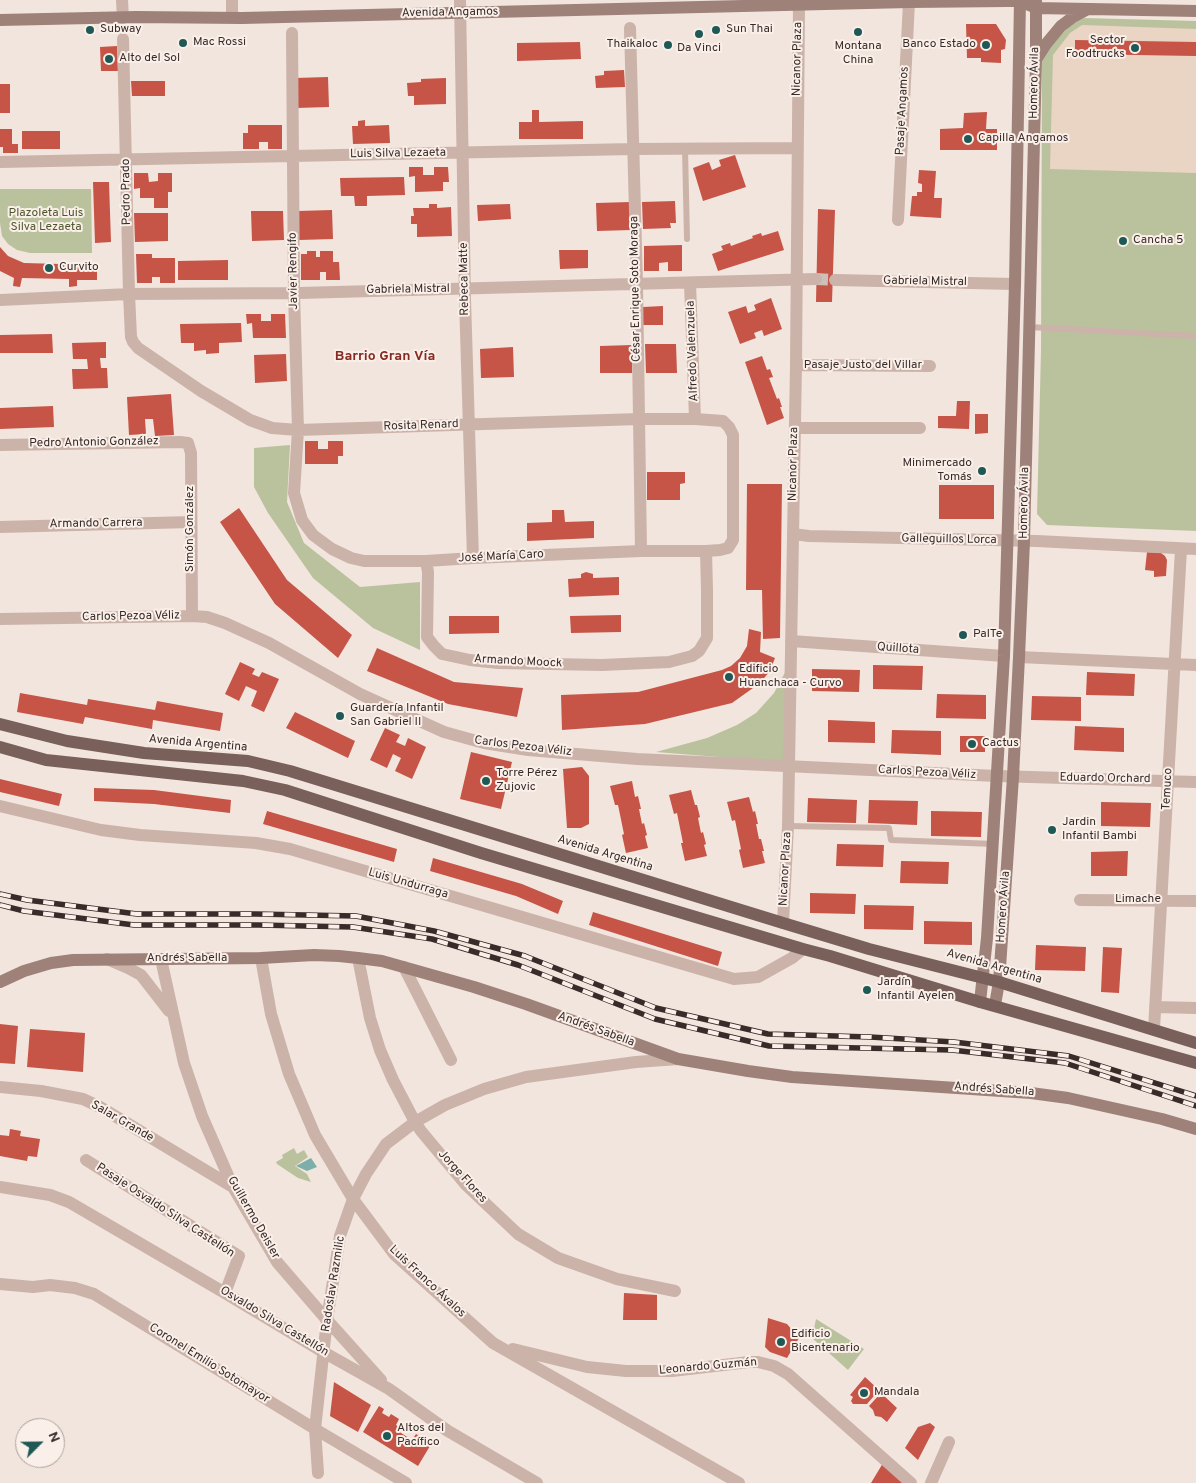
<!DOCTYPE html>
<meta charset="utf-8">
<style>
body{margin:0}
#map{position:relative;width:1196px;height:1483px;overflow:hidden;background:#f2e5dd;font-family:Overpass,sans-serif}
canvas{display:block}
.north{position:absolute;left:15px;top:1418px;width:50px;height:50px;box-sizing:border-box;background:#faf0e9;border:1px solid #aca19c;border-radius:50%;rotate:67deg;font-size:14px;font-weight:700;line-height:20px;text-align:center;color:#382b29}
.north::after{content:'';display:block;margin:auto;width:18px;height:22px;background:#1e5955;clip-path:polygon(50% 0,100% 100%,50% 72%,0 100%)}
</style>
<div id="map">
<canvas width="1196" height="1483"></canvas>
<div class="north">N</div>
</div>
<script>
const c = document.querySelector('canvas').getContext('2d');
c.lineJoin = 'round';
function paint(path, color) { c.fillStyle = color; c.fill(path, 'evenodd'); }
const toPath = rows => new Path2D(rows.map(r => 'M' + r).join(''));
function trace(path, color, width, dash) { c.strokeStyle = color; c.lineWidth = width; c.lineCap = dash ? 'butt' : 'round'; c.setLineDash(dash || []); c.stroke(path); }
function drawText(font, color, halo, rows, align = 'center') {
  c.font = font + ' Overpass,sans-serif'; c.lineWidth = 4; c.setLineDash([]); c.textBaseline = 'middle'; c.strokeStyle = halo; c.fillStyle = color; for (const [text, x, y, turn = 0] of rows) {
    c.save(); c.translate(x, y); c.rotate((+turn || 0) * Math.PI / 180); c.textAlign = isNaN(turn) ? turn : align; if (halo) c.strokeText(text, 0, 0); c.fillText(text, 0, 0); c.restore();
  }
}
const green = toPath([
 [1084,18,1196,21,1196,531,1047,525,1037,514,1041,350,1042,60,1049,48,1072,23],
 [0,189,91,189,92,253,30,253,17,250,8,244,2,236,0,223],
 [290,445,287,502,304,543,360,587,420,582,420,650,373,628,313,578,268,513,254,487,254,448],
 [789,665,789,755,781,762,656,752,707,738,737,725,756,713,774,693],
 [294,1148,297,1154,304,1150,308,1157,295,1166,307,1174,311,1182,298,1178,277,1164,276,1162,283,1158,282,1155],
 [816,1319,864,1349,848,1370,812,1338]
]);
const plaza = toPath([
 [1082,25,1196,29,1196,173,1050,169,1053,55,1070,33]
]);
const water = toPath([
 [311,1158,317,1167,307,1171,296,1166]
]);
const building = toPath([
 [966,24,996,24,1006,40,1005,49,1001,50,1001,63,981,62,981,58,967,58],
 [1075,40,1196,42,1196,56,1075,54],
 [580,42,581,59,517,61,517,43],
 [117,46,118,71,101,71,100,47],
 [624,70,625,87,596,88,595,76,604,75,604,71],
 [328,77,329,107,296,108,295,78],
 [446,78,446,104,414,105,414,96,408,96,407,83,421,82,421,79],
 [131,81,165,81,165,96,132,96],
 [0,84,10,84,10,113,0,113],
 [532,110,539,110,539,122,583,121,583,139,519,139,519,122,532,122],
 [987,112,986,129,997,129,997,150,940,150,940,129,963,128,964,113],
 [365,120,365,126,389,125,390,143,353,144,352,126,358,126,358,121],
 [248,125,282,125,282,149,268,149,268,142,259,142,259,149,243,149,243,133,248,133],
 [0,129,12,129,12,144,18,144,18,153,3,153,3,147,0,147],
 [22,131,60,131,60,149,22,149],
 [735,155,746,187,703,201,693,168,709,162,712,170,721,166,719,160],
 [409,167,423,167,423,175,434,175,434,167,448,167,449,182,443,182,443,191,415,192,415,176,409,177],
 [919,170,936,171,934,198,942,198,941,218,910,216,912,196,917,196,917,192,922,192,922,184,918,183],
 [134,173,148,173,149,182,158,181,158,173,172,173,172,192,168,192,168,208,154,208,154,198,140,198,140,188,134,189],
 [404,177,405,195,367,196,367,206,355,206,354,196,341,196,340,178],
 [93,182,109,182,111,242,95,243],
 [675,201,676,223,670,223,671,228,643,229,642,202],
 [630,202,631,230,597,231,596,203],
 [429,204,437,204,437,208,451,207,452,236,417,237,417,224,411,224,411,216,414,216,413,208,429,208],
 [510,204,511,219,478,221,477,205],
 [818,209,835,210,832,302,816,302],
 [332,210,333,239,299,240,298,211],
 [251,211,283,211,284,240,252,241],
 [134,213,168,213,168,241,135,242],
 [778,231,784,250,718,271,712,254,723,250,721,246,730,243,731,246,753,238,752,236,761,233,762,236],
 [682,245,682,271,668,271,668,262,659,263,659,271,644,271,644,246],
 [0,247,8,256,24,263,97,265,97,280,77,280,77,286,69,287,69,279,22,278,20,287,13,286,14,278,0,271],
 [559,250,588,250,588,268,560,269],
 [307,251,316,251,316,257,320,257,320,251,333,251,333,262,339,262,340,280,326,280,326,272,320,272,320,280,301,280,301,254,307,254],
 [136,254,152,254,152,258,175,258,175,283,160,283,160,277,152,277,152,283,137,283],
 [228,260,228,280,178,280,178,261],
 [771,298,782,329,764,336,762,330,754,333,756,338,740,344,728,312,746,306,748,313,756,310,754,305],
 [663,306,663,325,643,325,643,307],
 [246,314,261,314,261,321,271,321,271,314,285,314,286,338,253,338,252,323,247,324],
 [241,323,242,342,219,343,219,353,206,354,206,350,194,351,194,343,181,343,180,324],
 [52,334,53,353,0,353,0,335],
 [106,342,106,358,100,358,101,368,107,368,108,388,73,389,72,369,88,369,87,359,73,359,72,343],
 [645,344,676,344,677,373,646,373],
 [632,345,632,373,600,373,600,346],
 [513,347,514,377,481,378,480,349],
 [286,354,287,381,255,383,254,355],
 [762,356,767,370,770,369,773,377,769,378,777,399,779,398,782,407,780,407,784,418,767,425,745,362],
 [171,394,174,435,155,436,153,419,145,419,146,434,129,435,127,397],
 [957,401,970,401,969,429,938,428,938,416,956,416],
 [53,406,54,427,0,429,0,408],
 [975,414,988,414,988,433,975,434],
 [305,441,318,441,318,449,328,449,328,441,343,441,343,456,338,456,338,464,305,464],
 [647,472,685,472,685,483,680,484,680,500,647,500],
 [747,484,782,484,780,638,763,639,762,590,746,590],
 [939,485,994,485,994,519,939,519],
 [239,508,287,580,352,635,338,658,275,604,220,522],
 [552,510,564,510,565,522,594,521,594,538,527,541,527,523,552,522],
 [1147,552,1161,553,1165,556,1167,560,1166,576,1154,577,1154,571,1145,570],
 [586,572,593,574,593,578,619,577,619,595,569,597,568,579,581,578,581,574],
 [621,615,621,632,571,633,570,616],
 [449,616,499,616,499,633,449,634],
 [749,629,761,632,760,652,775,658,770,671,760,683,732,703,645,724,562,730,561,695,638,692,722,670,731,666,740,658,747,646],
 [377,648,454,682,523,688,517,717,448,704,367,671],
 [240,662,255,669,252,674,259,677,262,672,279,679,264,712,251,706,257,691,246,686,239,701,225,694],
 [873,665,923,666,922,690,873,689],
 [812,669,860,670,859,692,812,691],
 [1087,672,1135,674,1134,696,1086,695],
 [20,693,87,705,88,699,155,710,157,701,223,713,220,731,153,720,152,729,85,717,83,724,17,712],
 [937,694,986,695,986,719,936,718],
 [1032,696,1081,697,1081,721,1031,720],
 [295,712,355,741,348,758,286,728],
 [828,720,875,722,875,743,828,742],
 [1075,726,1124,728,1124,752,1074,750],
 [385,728,400,735,396,742,405,746,408,738,426,747,412,779,395,771,401,758,393,754,387,768,370,760],
 [892,730,941,731,941,755,891,753],
 [960,736,985,736,985,752,960,752],
 [471,752,512,762,501,809,460,799],
 [582,767,589,776,589,824,581,828,567,828,563,769],
 [0,779,62,794,59,806,0,792],
 [632,781,635,797,638,796,641,809,639,809,642,824,644,823,647,835,645,836,648,848,626,853,622,835,624,834,618,805,615,805,610,786],
 [94,788,154,790,231,800,230,813,154,804,94,801],
 [691,790,695,805,697,805,700,817,698,818,701,833,703,832,706,844,704,845,707,856,685,861,681,843,683,843,677,813,674,814,669,795],
 [749,797,753,812,755,811,758,824,756,824,759,839,761,839,764,851,762,851,765,863,743,868,739,850,741,849,735,820,732,821,727,802],
 [808,798,857,800,856,823,807,822],
 [869,800,918,801,917,825,868,823],
 [1101,802,1151,803,1150,827,1101,826],
 [267,811,397,849,394,862,263,824],
 [931,811,982,812,981,837,931,836],
 [837,844,884,845,883,867,836,866],
 [1128,851,1127,876,1091,876,1091,852],
 [433,858,522,884,563,901,558,914,516,896,430,871],
 [901,861,949,862,948,884,900,883],
 [810,893,856,894,855,914,810,913],
 [864,905,914,906,913,930,864,929],
 [593,912,722,952,718,966,589,925],
 [924,921,972,922,972,945,924,944],
 [1036,945,1086,947,1085,971,1035,970],
 [1103,947,1122,948,1119,993,1101,992],
 [0,1024,18,1026,15,1064,0,1063],
 [30,1029,85,1033,83,1072,27,1067],
 [10,1129,21,1131,20,1136,40,1139,37,1157,28,1156,27,1161,0,1156,0,1135,9,1136],
 [624,1293,657,1295,657,1320,623,1320],
 [768,1318,787,1324,799,1338,787,1358,770,1352,765,1347],
 [865,1377,879,1390,867,1404,853,1404,851,1401,853,1397,850,1395],
 [334,1382,371,1405,358,1432,330,1416],
 [881,1393,897,1408,887,1422,881,1417,875,1416,873,1410,869,1406],
 [379,1406,384,1409,382,1413,389,1417,391,1414,399,1419,396,1425,400,1428,398,1431,412,1440,416,1434,421,1437,423,1435,433,1441,418,1466,363,1432],
 [930,1423,935,1427,918,1460,905,1448,918,1427],
 [883,1463,903,1483,871,1483]
]);
const minorTunnel = toPath([
 [816,279,835,280]
]);
const service = toPath([
 [685,149,687,239],
 [1029,327,1196,336],
 [788,826,889,828,891,840,994,844]
]);
const minor = toPath([
 [122,0,123,18],
 [232,0,232,17],
 [460,0,465,299,473,558],
 [630,28,637,284,641,551],
 [123,39,129,294,131,337,133,342,138,348,201,391,250,420,272,428,298,430,639,419,695,419,723,421,729,427,733,435,733,540,728,548,720,550,706,551,641,551,473,558,426,561,364,561,351,558,332,549,313,535,302,520,294,493,298,430,294,293,292,33],
 [0,162,633,149,797,148],
 [898,220,909,2],
 [835,280,1015,284],
 [690,283,695,419],
 [0,300,129,294,299,293,816,279],
 [796,365,930,366],
 [795,428,920,428],
 [0,445,180,442,188,443,191,453,192,616],
 [0,527,191,522],
 [793,534,809,536,1037,541,1196,549],
 [426,561,428,572,427,637,434,646,442,654,470,660,498,663,602,665,669,662,692,656,699,651,707,638,707,590,706,551],
 [0,619,192,616,207,617,225,623,269,643,360,694,444,732,484,743,528,750,637,759,997,776,1196,782],
 [791,641,1004,656],
 [1019,657,1196,665],
 [0,806,101,830,140,835,256,843,290,849,734,979,758,977,792,958,803,949],
 [1080,900,1196,901],
 [783,923,788,826,789,766,796,365,799,5],
 [261,958,271,1014,289,1074,315,1135,353,1199,394,1254,493,1343,739,1483],
 [358,958,370,1018,380,1050,393,1080,415,1122,421,1131,466,1185,518,1234,558,1258,617,1279,675,1291],
 [107,959,128,968,141,975,169,1011],
 [161,959,184,1063,202,1116,233,1187,277,1262,327,1320,381,1380],
 [404,967,451,1060],
 [1155,1007,1196,1008],
 [1154,1029,1181,549],
 [0,1087,41,1091,83,1099,100,1107,233,1187],
 [86,1160,239,1256,225,1293],
 [0,1187,50,1195,69,1202,225,1293,325,1353,389,1389,448,1431,537,1483],
 [0,1284,33,1287,50,1285,75,1288,94,1294,315,1429,406,1483],
 [513,1349,587,1367,626,1371,672,1371,749,1362,758,1362,774,1366,788,1374,911,1483],
 [318,1473,315,1429,327,1320,340,1236,353,1199,366,1174,386,1144,415,1122,445,1105,484,1089,526,1077,636,1062,678,1059],
 [931,1483,949,1442]
]);
const secondary = toPath([
 [0,20,136,17,242,18,909,2,1007,1,1020,1,1036,8,1196,11],
 [1037,58,1046,44,1061,26,1073,17,1088,9],
 [0,982,24,971,51,963,73,960,261,958,314,955,339,956,358,958,382,961,474,987,526,1004,678,1059,748,1071,792,1077,1031,1093,1068,1098,1162,1119,1196,1129],
 [980,1002,987,938,1004,656,1015,284,1020,0],
 [995,1005,999,982,1013,777,1019,657,1024,541,1036,61,1036,0]
]);
const primary = toPath([
 [0,724,67,741,144,753,248,761,290,771,783,923,869,949,999,982,1196,1043],
 [0,747,46,760,243,781,285,790,481,853,803,949,830,956,980,1002,1196,1063]
]);
const rail = toPath([
 [0,894,27,900,137,914,256,914,356,916,434,931,525,956,656,1008,768,1034,870,1037,954,1042,1069,1056,1196,1096],
 [0,905,24,911,134,925,258,925,353,927,432,939,518,965,655,1019,769,1046,952,1050,1065,1063,1196,1106]
]);
const markers = [
 [90,30,5,"#1e5955"],
 [716,30,5,"#1e5955"],
 [858,32,5,"#1e5955"],
 [699,34,5,"#1e5955"],
 [183,43,5,"#1e5955"],
 [668,45,5,"#1e5955"],
 [986,45,5,"#1e5955"],
 [1135,48,5,"#1e5955"],
 [109,59,5,"#1e5955"],
 [968,139,5,"#1e5955"],
 [1123,241,5,"#1e5955"],
 [49,268,5,"#1e5955"],
 [982,471,5,"#1e5955"],
 [963,635,5,"#1e5955"],
 [729,677,5,"#1e5955"],
 [340,716,5,"#1e5955"],
 [972,744,5,"#1e5955"],
 [486,781,5,"#1e5955"],
 [1052,830,5,"#1e5955"],
 [867,990,5,"#1e5955"],
 [781,1342,5,"#1e5955"],
 [864,1393,5,"#1e5955"],
 [387,1436,5,"#1e5955"]
];
const streetNames = [
 ["Avenida Angamos",450,13,-1],
 ["Nicanor Plaza",798,59,-89],
 ["Homero Ávila",1035,83,-89],
 ["Pasaje Angamos",903,111,-87],
 ["Luis Silva Lezaeta",398,154,-1],
 ["Pedro Prado",127,192,-91],
 ["Javier Rengifo",294,271,-91],
 ["Rebeca Matte",465,279,-91],
 ["Gabriela Mistral",925,282,1],
 ["César Enrique Soto Moraga",636,289,-91],
 ["Gabriela Mistral",408,290,-1],
 ["Alfredo Valenzuela",693,351,-92],
 ["Pasaje Justo del Villar",863,366],
 ["Rosita Renard",421,426,-2],
 ["Pedro Antonio González",94,443,-1],
 ["Nicanor Plaza",794,464,-89],
 ["Homero Ávila",1025,503,-89],
 ["Armando Carrera",96,524,-1],
 ["Simón González",191,529,-90],
 ["Galleguillos Lorca",949,540,1],
 ["José María Caro",501,557,-3],
 ["Carlos Pezoa Véliz",131,617,-1],
 ["Quillota",898,649,4],
 ["Armando Moock",518,662,3],
 ["Avenida Argentina",198,744,5],
 ["Carlos Pezoa Véliz",523,747,7],
 ["Carlos Pezoa Véliz",927,773,3],
 ["Eduardo Orchard",1105,779,1],
 ["Temuco",1168,789,-87],
 ["Avenida Argentina",605,854,17],
 ["Nicanor Plaza",786,869,-87],
 ["Luis Undurraga",408,884,16],
 ["Limache",1138,900],
 ["Homero Ávila",1004,907,-86],
 ["Andrés Sabella",187,959],
 ["Avenida Argentina",994,967,16],
 ["Andrés Sabella",596,1030,20],
 ["Andrés Sabella",994,1090,4],
 ["Salar Grande",122,1122,30],
 ["Jorge Flores",462,1177,48],
 ["Pasaje Osvaldo Silva Castellón",165,1211,33],
 ["Guillermo Deisler",253,1218,60],
 ["Luis Franco Ávalos",427,1282,43],
 ["Radoslav Razmilic",334,1284,-81],
 ["Osvaldo Silva Castellón",274,1322,31],
 ["Coronel Emilio Sotomayor",209,1364,32],
 ["Leonardo Guzmán",708,1367,-5]
];
const poiNames = [
 ["Subway",100,30],
 ["Sun Thai",726,30],
 ["Sector",1125,41,"right"],
 ["Foodtrucks",1125,55,"right"],
 ["Mac Rossi",193,43],
 ["Thaikaloc",658,45,"right"],
 ["Banco Estado",976,45,"right"],
 ["Montana",858,47,"center"],
 ["China",858,61,"center"],
 ["Da Vinci",699,49,"center"],
 ["Alto del Sol",119,59],
 ["Capilla Angamos",978,139],
 ["Cancha 5",1133,241],
 ["Curvito",59,268],
 ["Minimercado",972,464,"right"],
 ["Tomás",972,478,"right"],
 ["PalTe",973,635],
 ["Edificio",739,670],
 ["Huanchaca - Curvo",739,684],
 ["Guardería Infantil",350,709],
 ["San Gabriel II",350,723],
 ["Cactus",982,744],
 ["Torre Pérez",496,774],
 ["Zujovic",496,788],
 ["Jardin",1062,823],
 ["Infantil Bambi",1062,837],
 ["Jardín",877,983],
 ["Infantil Ayelen",877,997],
 ["Edificio",791,1335],
 ["Bicentenario",791,1349],
 ["Mandala",874,1393],
 ["Altos del",397,1429],
 ["Pacífico",397,1443]
];
const parkNames = [
 ["Plazoleta Luis",46,214],
 ["Silva Lezaeta",46,228]
];
const neighbourhoodNames = [
 ["Barrio Gran Vía",385,357]
];
paint(green, '#bac29d');
paint(plaza, '#ead4c4');
paint(water, '#7cafaa');
paint(building, '#c65447');
trace(minorTunnel, '#cdc0b9', 12, [12, 6]);
trace(service, '#cbb3a9', 6);
trace(minor, '#cbb3a9', 12);
trace(secondary, '#9e827a', 12);
trace(primary, '#79605a', 12);
trace(rail, '#382b29', 5.5);
trace(rail, '#faf0e9', 4, [11]);
for (const [x, y, r, color] of markers) { const dot = new Path2D(); dot.arc(x, y, r, 0, 2 * Math.PI); c.fillStyle = color; c.fill(dot); trace(dot, '#faf0e9', 2); }
drawText('12px', '#382b29', '#faf0e9', streetNames);
drawText('12px', '#382b29', '#faf0e9', poiNames, 'left');
drawText('12px', '#4d562c', '#faf0e9', parkNames);
drawText('bold 14px', '#872b22', '#faf0e9', neighbourhoodNames);
</script>
